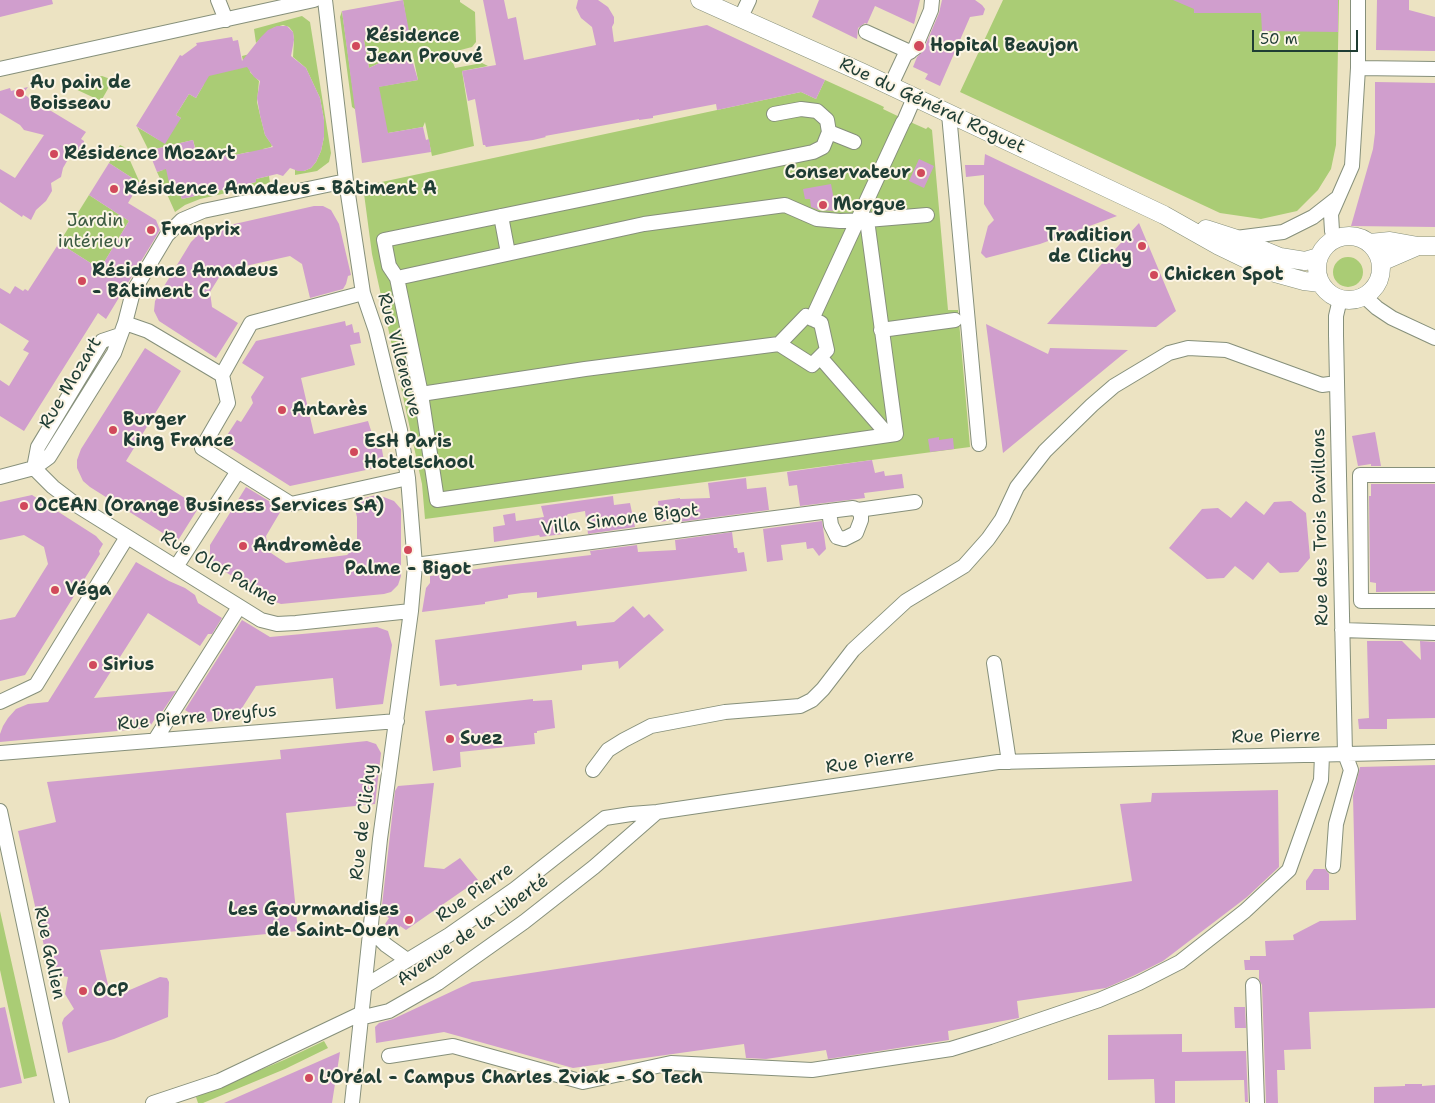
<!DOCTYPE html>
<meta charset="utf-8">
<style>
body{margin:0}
#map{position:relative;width:1435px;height:1103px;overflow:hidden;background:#ece3c2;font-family:"Shantell Sans",sans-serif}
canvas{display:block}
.scale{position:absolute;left:1252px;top:30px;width:106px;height:22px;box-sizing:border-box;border:2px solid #1f3d34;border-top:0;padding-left:6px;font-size:15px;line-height:18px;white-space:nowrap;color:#1f3d34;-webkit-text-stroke:4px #fcf5e5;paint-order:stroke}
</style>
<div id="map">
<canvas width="1435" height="1103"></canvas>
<div class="scale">50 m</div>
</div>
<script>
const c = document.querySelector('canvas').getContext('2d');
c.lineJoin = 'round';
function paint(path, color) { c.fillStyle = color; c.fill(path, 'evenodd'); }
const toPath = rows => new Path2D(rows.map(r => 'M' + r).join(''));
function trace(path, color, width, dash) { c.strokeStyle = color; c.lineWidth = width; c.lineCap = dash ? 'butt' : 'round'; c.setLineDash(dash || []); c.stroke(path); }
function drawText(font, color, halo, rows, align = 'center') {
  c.font = font + ' "Shantell Sans",sans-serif'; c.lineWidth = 4; c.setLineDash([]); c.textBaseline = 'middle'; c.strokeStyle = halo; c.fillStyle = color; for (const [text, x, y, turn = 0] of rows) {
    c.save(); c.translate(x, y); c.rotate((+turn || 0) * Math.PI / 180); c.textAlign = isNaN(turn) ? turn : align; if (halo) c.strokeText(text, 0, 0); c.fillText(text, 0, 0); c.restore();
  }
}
const green = toPath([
 [403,0,460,0,460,2,475,12,476,42,472,47,453,52,452,60,455,68,482,63,488,66,462,71,474,146,432,156,425,122,423,127,388,133,352,107,340,17,342,11,353,91,418,80,412,51,394,56,369,68,364,40,408,31],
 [1003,0,1339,0,1336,145,1331,169,1318,190,1297,211,1261,219,1220,213,960,92],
 [302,16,310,22,331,153,329,162,317,171,295,175,295,170,304,171,311,168,316,162,321,151,324,137,324,120,320,98,306,68,293,57,294,40,293,32,289,27,283,25,273,28,256,43,254,29],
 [250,54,249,61,250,72,259,81,257,102,260,115,265,135,272,145,271,147,263,149,263,152,249,152,226,157,225,155,172,196,180,194,182,199,256,182,256,179,269,176,270,183,200,199,185,205,175,212,157,172,163,170,161,160,196,151,193,140,151,150,154,161,137,127,159,140,181,118,176,115,189,94,196,98,204,84,195,79,243,61,242,56],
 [102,76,113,80,101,101,71,87,93,78],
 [825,80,880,105,884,107,883,109,908,121,926,129,928,127,932,130,948,310,958,310,970,447,425,519,422,484,372,254,363,186,801,92,816,99],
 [120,145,124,147,140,183,109,163],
 [89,195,129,221,100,269,59,243],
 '1333 272a15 15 0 1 1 30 0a15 15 0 1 1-30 0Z',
 [0,911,37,1076,24,1079,0,970],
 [324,1041,328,1048,285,1069,203,1103,198,1103,196,1097,284,1060]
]);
const building = toPath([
 [0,0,52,0,53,4,0,17],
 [403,0,409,31,364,40,369,68,394,56,410,53,418,80,379,87,388,133,423,127,426,140,429,139,431,152,362,163,342,11],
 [483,0,504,0,508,19,516,17,524,60,596,45,592,27,581,18,576,8,578,0,598,0,608,7,614,17,614,23,612,27,614,42,707,25,825,80,816,99,801,92,717,110,716,104,653,116,653,118,639,120,639,119,545,136,546,137,533,140,486,147,485,145,483,145,475,99,468,101,462,71,496,65],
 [819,0,920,0,914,24,875,6,867,24,865,23,858,28,857,39,812,17],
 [942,0,975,0,982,5,985,9,983,15,970,17,940,86,925,79,928,74,913,67,917,57,923,51,939,13],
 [1173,0,1338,0,1338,32,1262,31,1261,13,1194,13,1194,9],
 [1377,0,1409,0,1409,10,1435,17,1435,51,1376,50],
 [277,26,287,26,293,32,294,40,291,56,306,68,320,98,324,120,324,137,321,151,316,162,311,168,304,171,298,171,290,168,283,176,277,174,256,179,256,182,182,199,180,194,172,196,166,169,157,172,153,162,151,150,193,140,198,161,225,155,226,157,273,147,265,135,260,115,257,98,260,81,254,77,247,67,209,76,196,98,189,94,176,115,181,118,165,144,136,126,180,55,182,56,197,45,196,43,232,37,233,41,238,40,242,61,261,37,268,30],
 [1375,82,1435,83,1435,227,1351,226,1373,149,1375,133],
 [28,87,23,94,86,132,81,139,84,141,83,151,74,149,63,168,61,177,51,183,52,191,46,201,36,210,31,220,23,215,22,217,0,202,0,169,15,178,44,135,24,130,20,125,0,113,0,91,10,88,11,91],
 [985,154,1006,164,1117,216,1040,244,986,258,981,253,988,226,994,220,984,204,984,175,966,177,965,165,984,165],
 [919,159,934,166,924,188,909,181],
 [109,163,140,183,128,203,156,220,160,230,106,319,98,313,24,431,0,416,0,380,9,386,29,353,23,350,29,341,0,323,0,288,10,294,15,286,23,291,25,289,28,291,59,243,100,269,129,221,89,195],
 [831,184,836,211,819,210,811,207,810,199,805,199,803,189],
 [314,206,323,206,331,210,339,224,351,275,348,276,346,284,343,289,310,298,302,264,290,256,223,271,210,292,212,307,238,323,216,358,159,321,154,311,155,301,191,242,199,234,208,230],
 [1139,223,1176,311,1156,327,1047,324],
 [345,321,346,326,352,324,354,333,359,332,361,343,350,345,355,365,301,378,314,434,368,421,374,440,380,439,385,466,290,486,222,443,237,420,241,422,253,403,251,397,264,377,242,363,256,341],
 [986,324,1048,354,1050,348,1128,350,1003,453],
 [145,348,181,371,126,461,199,507,177,542,90,487,83,481,77,468,77,460,81,449],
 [1375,432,1381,466,1371,466,1371,464,1358,466,1352,436],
 [939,437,939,440,953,438,954,449,930,452,928,439],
 [872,460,875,473,884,471,885,476,902,474,904,488,864,493,865,498,800,506,797,485,789,486,787,472],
 [746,478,747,489,766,487,769,510,672,523,672,520,660,522,658,501,680,498,680,499,710,498,708,483],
 [1371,484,1435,484,1435,591,1376,592,1376,583,1370,582,1369,496,1371,496],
 [246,487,282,509,266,536,268,551,286,563,347,555,357,545,357,517,353,501,380,494,381,496,394,501,401,509,401,576,398,585,391,592,384,594,281,604,270,600,216,566,210,558,210,545],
 [32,495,96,536,103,544,99,551,100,554,25,675,0,681,0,620,15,617,48,564,44,547,24,535,0,540,0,502],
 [613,496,614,505,630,503,635,527,588,534,585,511,568,514,561,522,563,534,540,537,539,535,494,542,493,527,505,525,503,515,515,513,516,521,544,517,541,506],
 [1246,501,1264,515,1274,502,1291,501,1306,513,1310,558,1298,572,1280,573,1268,562,1253,580,1235,566,1224,578,1207,579,1169,548,1202,509,1218,508,1231,518],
 [822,521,826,549,819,556,813,548,807,549,806,542,781,545,783,560,767,562,763,529],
 [732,532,734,548,737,548,738,553,744,552,747,571,537,598,537,592,522,593,508,595,508,598,485,602,485,604,422,612,426,588,430,583,430,576,497,566,591,555,590,551,637,545,638,552,676,550,675,540],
 [136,562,169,581,185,588,195,595,198,603,222,618,212,634,208,634,200,646,148,613,94,698,176,691,162,712,160,711,149,728,0,742,0,734,3,726,8,718,16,709,28,704,48,702],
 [633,606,644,618,649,614,664,630,619,669,618,661,582,665,582,670,457,686,456,684,440,686,435,640,576,621,577,626,614,622],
 [242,620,270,637,377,627,388,631,392,645,383,704,336,709,333,678,256,686,235,719,204,722,185,710],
 [1367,641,1402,641,1421,660,1420,641,1435,642,1435,718,1387,719,1387,729,1359,729,1358,719,1369,718],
 [533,699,533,701,552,700,555,728,537,731,537,733,534,733,535,744,460,752,461,767,433,771,425,711],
 [367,741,376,744,381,753,375,804,286,813,298,931,100,950,111,998,160,977,167,978,169,982,168,1017,114,1039,68,1053,62,1023,64,1018,74,1009,65,994,68,977,57,975,49,968,18,831,56,822,47,782,281,759,280,750],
 [1435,765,1435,1008,1309,1012,1311,1049,1284,1050,1285,1070,1277,1070,1278,1103,1266,1103,1262,985,1259,979,1259,970,1245,970,1244,960,1250,960,1250,956,1266,956,1265,941,1294,940,1293,935,1320,921,1356,920,1353,796,1360,767],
 [434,783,424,867,444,869,460,858,478,880,406,930,400,926,397,932,385,924,389,918,381,914,395,791,398,786],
 [1278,790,1279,867,1247,897,1163,961,1135,975,1106,988,1017,1001,1019,1018,948,1031,949,1040,828,1059,826,1050,766,1059,746,1058,744,1044,573,1068,444,1032,376,1043,375,1027,379,1023,393,1019,472,982,1132,881,1120,804,1151,802,1152,793],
 [1314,869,1325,869,1329,874,1329,890,1306,890,1306,881],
 [5,1007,22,1083,0,1088,0,1008],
 [1234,1007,1245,1007,1246,1028,1235,1028],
 [1182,1034,1182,1052,1246,1051,1248,1102,1245,1102,1244,1080,1175,1081,1175,1103,1155,1103,1154,1079,1108,1080,1108,1035],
 [340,1052,332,1103,224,1103],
 [1405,1084,1422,1084,1422,1086,1435,1085,1435,1103,1374,1103,1374,1087,1405,1086]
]);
const minor = toPath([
 [218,0,226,20],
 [325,0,346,181,363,293,376,331,400,430,408,478,415,565,411,611,380,839,352,1103],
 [740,19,749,0],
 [866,32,910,52],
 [1358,68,1435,69],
 [0,69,314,0],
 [890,87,905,55,915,48,931,10,932,0],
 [949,114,979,444],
 [905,119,914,98],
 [829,132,854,142],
 [501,216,508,253],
 [1236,238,1283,232,1313,217,1336,199],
 [1335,238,1332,231,1331,214,1352,166,1358,68,1358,0],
 [397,278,389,266,384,240,813,152,823,147,829,132,827,120,817,111,801,109,774,114],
 [1365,297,1377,308,1392,318,1435,338],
 [812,319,903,122],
 [125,323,148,331,222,375,228,403,202,448,238,471,176,567],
 [881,330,955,320],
 [779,344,806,316,821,323,827,350,812,365,779,344,585,369,421,394,437,500,896,434,867,220,927,215],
 [820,357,888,435],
 [222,375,251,323,363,293],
 [421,394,397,278,644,224,785,205,817,219,840,221,867,220],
 [34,468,53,487,78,506,261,620,277,624,296,623,411,611],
 [34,468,38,447,102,341,120,335],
 [238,471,291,504,408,478],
 [1435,475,1360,475,1361,601,1435,601],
 [0,477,34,468,49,457,114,353,125,323,133,292,167,235,182,220,203,211,346,181],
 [858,510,915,502],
 [415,565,829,511,853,508,858,510,861,515,861,520,856,533,844,539,837,537,831,525,829,511],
 [1342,630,1435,633],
 [994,663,1009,762],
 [0,702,36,685,127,537],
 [155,740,239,607],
 [0,753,397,721],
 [593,770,608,750,624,740,651,726,725,712,800,706,812,700,823,689,853,650,906,601,964,566,988,539,1002,519,1017,487,1045,451,1092,405,1114,386,1169,353,1188,348,1226,350,1322,385,1337,383],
 [0,811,62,1103],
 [1333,866,1336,824,1351,770,1345,754,1336,335,1336,316,1340,299],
 [370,929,386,945,407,960],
 [1253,985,1257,1103],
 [365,986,449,935,515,889,605,818,631,814,657,812,998,762,1435,752],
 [362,1013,368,1016,389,1011,438,983,524,922,594,867,657,812],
 [389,1056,453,1046,583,1082,671,1063,812,1070,951,1049,990,1037,1099,1000,1139,983,1180,962,1245,911,1289,870,1321,780,1322,755],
 [153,1103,219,1081,362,1013]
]);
const major = toPath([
 [700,0,861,72,1164,215,1219,246,1275,273,1304,281,1320,283],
 [1206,229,1234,238,1280,257,1305,261,1319,257],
 '1317 268a32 32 0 1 1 64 0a32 32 0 1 1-64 0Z',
 [1370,243,1390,241,1418,246,1435,246],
 [1381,262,1418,246]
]);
const markers = [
 [356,46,5,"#d1495b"],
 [919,46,6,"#d1495b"],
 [20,93,5,"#d1495b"],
 [54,154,5,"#d1495b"],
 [921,173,5,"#d1495b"],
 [114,189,5,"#d1495b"],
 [823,205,5,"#d1495b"],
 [151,230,5,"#d1495b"],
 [1142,246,5,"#d1495b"],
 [1154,275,5,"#d1495b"],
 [82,281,5,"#d1495b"],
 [282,410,5,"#d1495b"],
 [113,430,5,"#d1495b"],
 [354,452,5,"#d1495b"],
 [24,506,5,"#d1495b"],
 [243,546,5,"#d1495b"],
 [408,550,5,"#d1495b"],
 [55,590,5,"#d1495b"],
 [93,665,5,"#d1495b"],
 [450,739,5,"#d1495b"],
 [409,920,5,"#d1495b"],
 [83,991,5,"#d1495b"],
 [309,1078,5,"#d1495b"]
];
const poiNames = [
 ["Résidence",366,36],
 ["Jean Prouvé",366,57],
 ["Hopital Beaujon",930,46],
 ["Au pain de",30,83],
 ["Boisseau",30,104],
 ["Résidence Mozart",64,154],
 ["Conservateur",911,173,"right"],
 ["Résidence Amadeus - Bâtiment A",124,189],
 ["Morgue",833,205],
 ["Franprix",161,230],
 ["Tradition",1132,236,"right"],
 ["de Clichy",1132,257,"right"],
 ["Résidence Amadeus",92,271],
 ["- Bâtiment C",92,292],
 ["Chicken Spot",1164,275],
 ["Antarès",292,410],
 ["Burger",123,420],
 ["King France",123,441],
 ["ESH Paris",364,442],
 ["Hotelschool",364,463],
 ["OCEAN (Orange Business Services SA)",34,506],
 ["Andromède",253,546],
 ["Palme - Bigot",408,569,"center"],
 ["Véga",65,590],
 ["Sirius",103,665],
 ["Suez",460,739],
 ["Les Gourmandises",399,910,"right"],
 ["de Saint-Ouen",399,931,"right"],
 ["OCP",93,991],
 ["L'Oréal - Campus Charles Zviak - SO Tech",319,1078]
];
const streetNames = [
 ["Rue du Général Roguet",932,106,25],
 ["Rue Villeneuve",399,355,75],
 ["Rue Mozart",71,383,-59],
 ["Villa Simone Bigot",620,520,-7],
 ["Rue des Trois Pavillons",1321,527,-91],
 ["Rue Olof Palme",219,569,30],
 ["Rue Pierre Dreyfus",197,718,-5],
 ["Rue Pierre",1276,737,-1],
 ["Rue Pierre",870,762,-8],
 ["Rue de Clichy",364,822,-83],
 ["Rue Pierre",475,893,-35],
 ["Avenue de la Liberté",473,931,-35],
 ["Rue Galien",49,953,78]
];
const parkNames = [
 ["Jardin",95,221],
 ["intérieur",95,242]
];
paint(green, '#aacc75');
paint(building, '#d09ecd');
trace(minor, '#86907b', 16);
trace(major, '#86907b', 19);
trace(minor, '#fff', 14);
trace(major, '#fff', 18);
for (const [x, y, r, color] of markers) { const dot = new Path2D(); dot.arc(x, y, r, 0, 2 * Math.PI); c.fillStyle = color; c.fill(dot); trace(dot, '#fcf5e5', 2); }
drawText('bold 18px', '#1f3d34', '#fcf5e5', poiNames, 'left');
drawText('18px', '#1f3d34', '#fcf5e5', streetNames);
drawText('18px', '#3b5a41', '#fcf5e5', parkNames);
</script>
